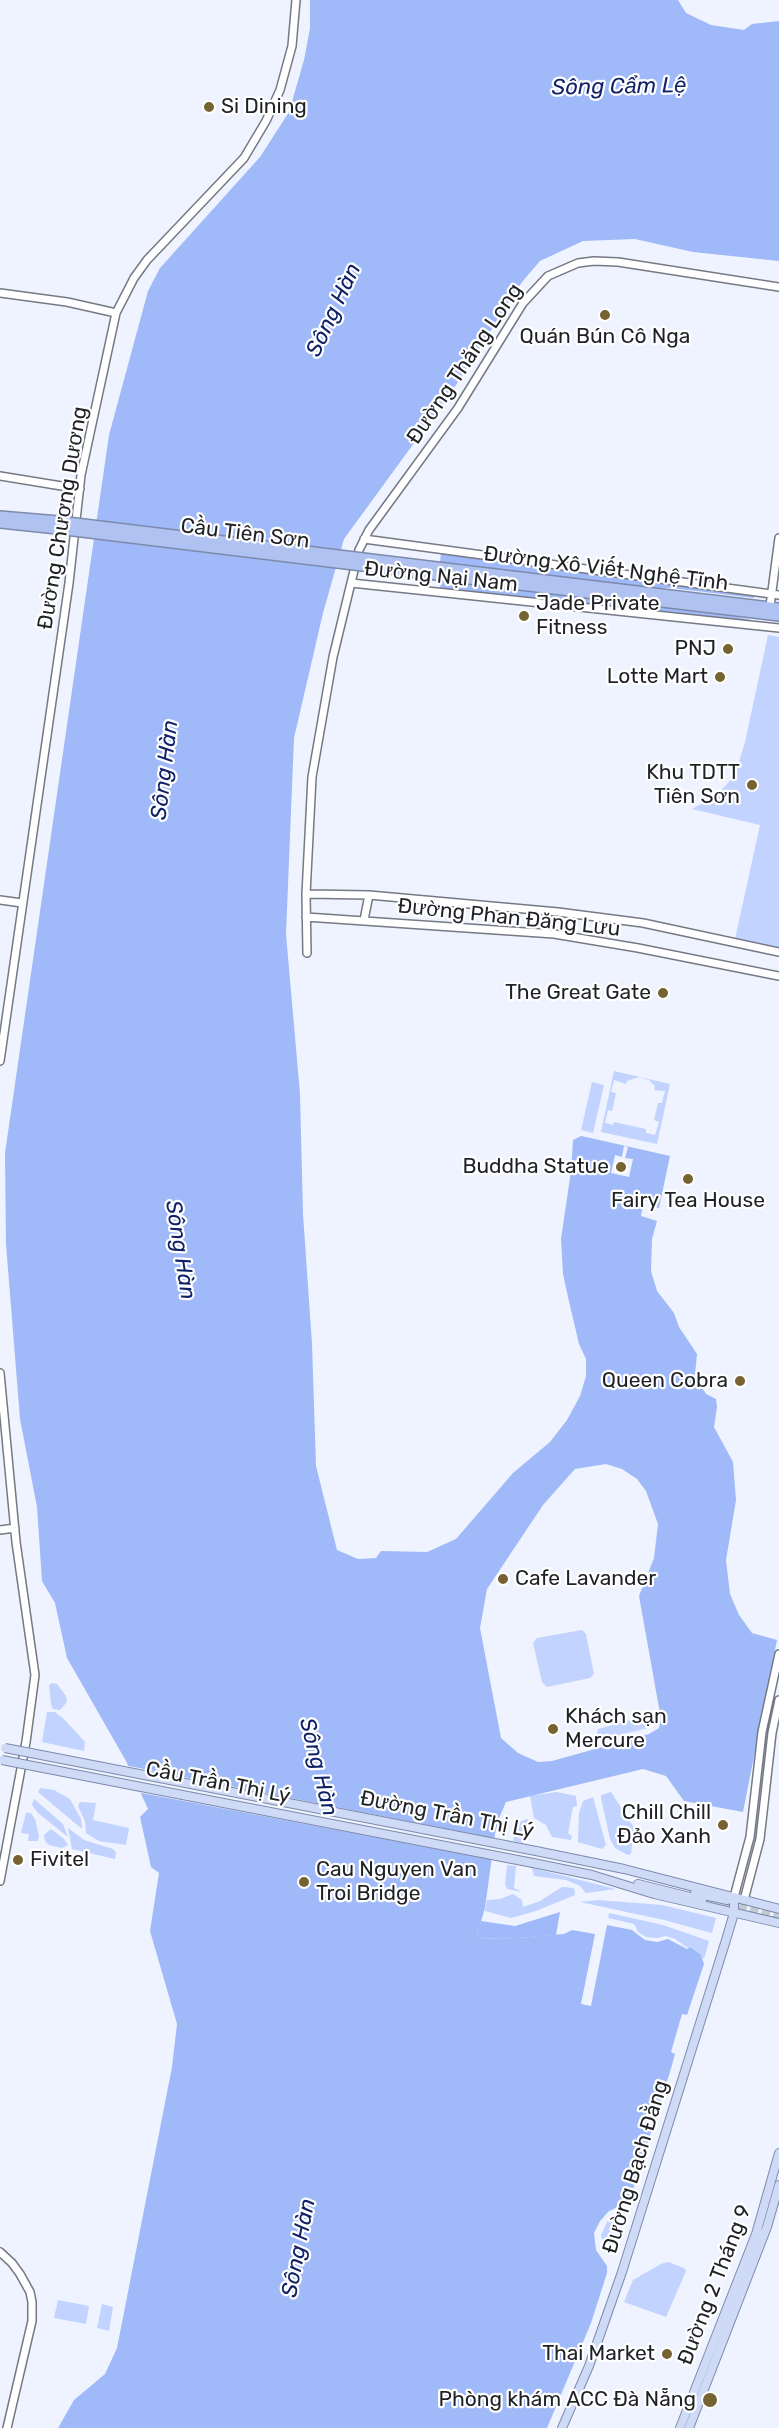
<!DOCTYPE html>
<meta charset="utf-8">
<style>
body{margin:0}
canvas{display:block;background:#eef3ff}
</style>
<canvas width="779" height="2428"></canvas>
<script>
const c = document.querySelector('canvas').getContext('2d');
c.lineJoin = 'round';
function paint(path, color) { c.fillStyle = color; c.fill(path, 'evenodd'); }
const toPath = rows => new Path2D(rows.map(r => 'M' + r).join(''));
function trace(path, color, width, dash) { c.strokeStyle = color; c.lineWidth = width; c.lineCap = dash ? 'butt' : 'round'; c.setLineDash(dash || []); c.stroke(path); }
function drawText(font, color, halo, rows, align = 'center') {
  c.font = font + ' Rubik,sans-serif'; c.lineWidth = 4.5; c.setLineDash([]); c.textBaseline = 'middle'; c.strokeStyle = halo; c.fillStyle = color; for (const [text, x, y, turn = 0] of rows) {
    c.save(); c.translate(x, y); c.rotate((+turn || 0) * Math.PI / 180); c.textAlign = isNaN(turn) ? turn : align; if (halo) c.strokeText(text, 0, 0); c.fillText(text, 0, 0); c.restore();
  }
}
const green = toPath([
 [768,635,779,637,779,949,735,939,760,825,692,809,716,796,735,775,745,742],
 [614,1071,670,1084,657,1144,601,1132],
 [639,1077,649,1080,655,1086,654,1090,665,1091,662,1103,658,1103,654,1120,659,1122,655,1135,646,1133,646,1129,614,1122,613,1125,605,1123,608,1110,612,1111,616,1093,611,1092,614,1080,626,1084,627,1081],
 [592,1082,604,1085,593,1133,581,1130],
 [582,1630,586,1634,594,1674,590,1678,547,1687,542,1682,533,1643,537,1638],
 [52,1683,57,1684,66,1696,67,1702,60,1710,53,1709,51,1704,49,1685],
 [47,1712,55,1712,64,1719,85,1742,84,1751,42,1742],
 [646,1716,648,1728,599,1740,597,1733,598,1729],
 [40,1788,54,1790,70,1799,81,1819,82,1829,38,1792],
 [557,1792,576,1796,577,1806,573,1807,568,1833,572,1836,571,1840,552,1837,546,1825,534,1818,530,1796],
 [611,1792,640,1837,637,1842,632,1845,631,1854,628,1855,615,1848,610,1839,601,1798,601,1795],
 [593,1797,606,1845,602,1849,578,1842,579,1813,583,1801],
 [34,1799,63,1824,68,1837,38,1813,32,1805],
 [80,1802,96,1803,93,1820,129,1828,126,1845,99,1841,86,1833,85,1821,78,1806],
 [26,1813,31,1813,35,1819,39,1836,38,1841,28,1841,29,1834,21,1833],
 [526,1819,536,1822,528,1821,523,1843,513,1841,516,1824],
 [68,1828,84,1840,113,1849,116,1852,115,1859,72,1849],
 [51,1829,64,1839,68,1845,62,1848,49,1845,45,1841,44,1835],
 [507,1865,516,1866,514,1888,522,1892,507,1889,505,1884],
 [532,1868,616,1889,586,1893,580,1886,566,1880,534,1876],
 [562,1887,574,1888,575,1895,536,1911,511,1918,485,1911,487,1900,500,1899,513,1894,522,1900,523,1907,540,1901],
 [598,1900,662,1905,716,1918,712,1933,664,1920,580,1902],
 [609,1913,663,1925,709,1941,704,1959,692,1947,688,1948,675,1939,666,1936,657,1938,646,1937,638,1932,634,1924,608,1918],
 [615,2216,621,2225,619,2237,615,2246,612,2245,605,2250,601,2235,608,2220],
 [668,2262,684,2268,686,2271,666,2317,624,2302,633,2280,661,2264],
 [58,2300,89,2306,86,2324,54,2318],
 [102,2304,113,2307,109,2331,97,2328]
]);
const forest = toPath([
 [441,553,754,596,754,598,671,588,640,588,440,562],
 [441,580,712,612,752,620,710,619,440,590],
 [560,1912,556,1935,504,1939,476,1938,481,1921,515,1926]
]);
const water = toPath([
 [310,0,678,0,686,13,711,25,744,30,752,24,779,21,779,261,693,252,635,239,583,241,540,261,522,282,452,391,344,539,323,613,294,738,286,934,300,1094,303,1214,312,1344,316,1466,337,1550,358,1559,376,1558,381,1551,427,1552,456,1539,513,1473,550,1442,567,1420,580,1396,586,1376,586,1359,579,1344,568,1297,563,1274,561,1239,571,1171,573,1140,581,1136,595,1139,670,1156,659,1208,655,1207,656,1202,644,1200,641,1216,657,1221,652,1239,651,1271,657,1291,674,1313,679,1327,697,1354,694,1385,703,1389,706,1394,716,1399,717,1407,714,1427,733,1462,736,1500,726,1560,730,1594,739,1615,752,1633,777,1640,743,1812,684,1801,666,1776,643,1769,506,1802,500,1816,495,1834,485,1908,476,1938,504,1939,564,1934,572,1930,595,1934,581,2004,591,2006,607,1925,632,1930,645,1940,657,1942,668,1939,687,1949,691,1947,701,1955,704,1964,687,2015,682,2014,671,2052,675,2054,670,2072,629,2202,609,2211,600,2221,594,2233,596,2250,607,2266,607,2273,591,2323,547,2428,58,2428,74,2400,105,2374,117,2348,172,2067,177,2024,150,1931,159,1873,151,1867,140,1817,148,1809,126,1761,67,1658,55,1603,42,1581,37,1507,20,1419,6,1244,5,1153,109,435,148,291,160,268,260,157,289,112,304,60,310,28],
 [606,1464,622,1469,637,1479,646,1491,658,1524,654,1558,639,1596,661,1719,659,1728,649,1734,552,1761,538,1762,518,1753,501,1738,480,1628,487,1589,543,1505,575,1469]
]);
const pier = toPath([
 [624,1146,628,1147,625,1158,633,1159,629,1177,611,1173,615,1155,622,1157],
 [124,1765,498,1839,495,1860,136,1792]
]);
const primaryTunnel = toPath([
 [728,1901,779,1913],
 [726,1906,779,1919]
]);
const secondary = toPath([
 [0,293,67,302,116,313],
 [0,476,80,489],
 [364,539,779,595],
 [351,583,779,628],
 [770,606,779,538],
 [306,894,369,895,558,912,643,923,779,952],
 [0,900,22,903],
 [306,917,554,934,638,948,779,976],
 [364,920,369,895],
 [307,953,306,894,312,777,333,657,359,550,369,530,458,408,523,303,548,276,578,263,594,261,618,262,779,287],
 [0,1061,69,583,81,475,116,313,134,278,147,260,244,158,266,121,280,90,292,46,296,0],
 [0,1373,16,1542,35,1675,26,1742,0,1881],
 [0,1530,15,1528],
 [734,1897,750,1837,762,1732,779,1654],
 [744,1900,760,1839,772,1733,779,1700],
 [0,2252,12,2263,20,2274,30,2292,32,2302,32,2321,7,2428]
]);
const primary = toPath([
 [536,1851,624,1869,779,1909],
 [533,1863,592,1875,654,1894,779,1923],
 [638,1884,702,1900],
 [695,1893,727,1900],
 [562,2428,589,2366,622,2272,726,1940,734,1913,734,1897],
 [680,2428,756,2234,779,2153],
 [689,2428,767,2227,779,2185]
]);
const highway = toPath([
 [0,516,59,521],
 [0,523,57,529],
 [429,566,779,608],
 [428,574,779,616]
]);
const primaryBridge = toPath([
 [5,1748,536,1851],
 [2,1760,533,1863]
]);
const highwayBridge = toPath([
 [59,521,429,566],
 [57,529,428,574]
]);
const markers = [
 [209,107,6,"#776332"],
 [605,315,6,"#776332"],
 [524,616,6,"#776332"],
 [728,649,6,"#776332"],
 [720,677,6,"#776332"],
 [752,785,6,"#776332"],
 [663,993,6,"#776332"],
 [621,1167,6,"#776332"],
 [688,1179,6,"#776332"],
 [740,1381,6,"#776332"],
 [503,1579,6,"#776332"],
 [553,1729,6,"#776332"],
 [723,1825,6,"#776332"],
 [18,1860,6,"#776332"],
 [304,1882,6,"#776332"],
 [667,2354,6,"#776332"],
 [710,2400,8,"#776332"]
];
const poiNames = [
 ["Si Dining",221,107,"left"],
 ["Quán Bún Cô Nga",605,337,"center"],
 ["Jade Private",536,604,"left"],
 ["Fitness",536,628,"left"],
 ["PNJ",716,649],
 ["Lotte Mart",708,677],
 ["Khu TDTT",740,773],
 ["Tiên Sơn",740,797],
 ["The Great Gate",651,993],
 ["Buddha Statue",609,1167],
 ["Fairy Tea House",688,1201,"center"],
 ["Queen Cobra",728,1381],
 ["Cafe Lavander",515,1579,"left"],
 ["Khách sạn",565,1717,"left"],
 ["Mercure",565,1741,"left"],
 ["Chill Chill",711,1813],
 ["Đảo Xanh",711,1837],
 ["Fivitel",30,1860,"left"],
 ["Cau Nguyen Van",316,1870,"left"],
 ["Troi Bridge",316,1894,"left"],
 ["Thai Market",655,2354],
 ["Phòng khám ACC Đà Nẵng",696,2400]
];
const streetNames = [
 ["Đường Thăng Long",465,364,-56],
 ["Đường Chương Dương",63,518,-81],
 ["Cầu Tiên Sơn",245,534,7],
 ["Đường Xô Viết Nghệ Tĩnh",606,569,7],
 ["Đường Nại Nam",441,577,6],
 ["Đường Phan Đăng Lưu",509,918,6],
 ["Cầu Trần Thị Lý",218,1783,11],
 ["Đường Trần Thị Lý",447,1815,11],
 ["Đường Bạch Đằng",636,2167,-73],
 ["Đường 2 Tháng 9",715,2285,-69]
];
const waterNames = [
 ["Sông Cẩm Lệ",619,87,-1],
 ["Sông Hàn",334,310,-65],
 ["Sông Hàn",165,770,-83],
 ["Sông Hàn",180,1250,81],
 ["Sông Hàn",318,1767,76],
 ["Sông Hàn",299,2248,-79]
];
paint(green, '#c1d3fe');
paint(forest, '#a0b9f9');
paint(water, '#a0b9f8');
paint(pier, '#eef3ff');
trace(primaryTunnel, '#c5c9d3', 8, [8, 4]);
trace(secondary, '#757984', 10);
trace(primary, '#7d8aaa', 10);
trace(highway, '#7d8aaa', 12);
trace(secondary, '#fff', 7);
trace(primary, '#cfdaf7', 8);
trace(highway, '#afc2f1', 9);
trace(primaryBridge, '#7d8aaa', 10, []);
trace(highwayBridge, '#7d8aaa', 12, []);
trace(primaryBridge, '#cfdaf7', 8);
trace(highwayBridge, '#afc2f1', 9);
for (const [x, y, r, color] of markers) { const dot = new Path2D(); dot.arc(x, y, r, 0, 2 * Math.PI); c.fillStyle = color; c.fill(dot); trace(dot, '#fff', 2); }
drawText('21px', '#1f2125', '#fff', poiNames, 'right');
drawText('21px', '#1f2125', '#fff', streetNames);
drawText('italic 22px', '#112168', '#fff', waterNames);
</script>
